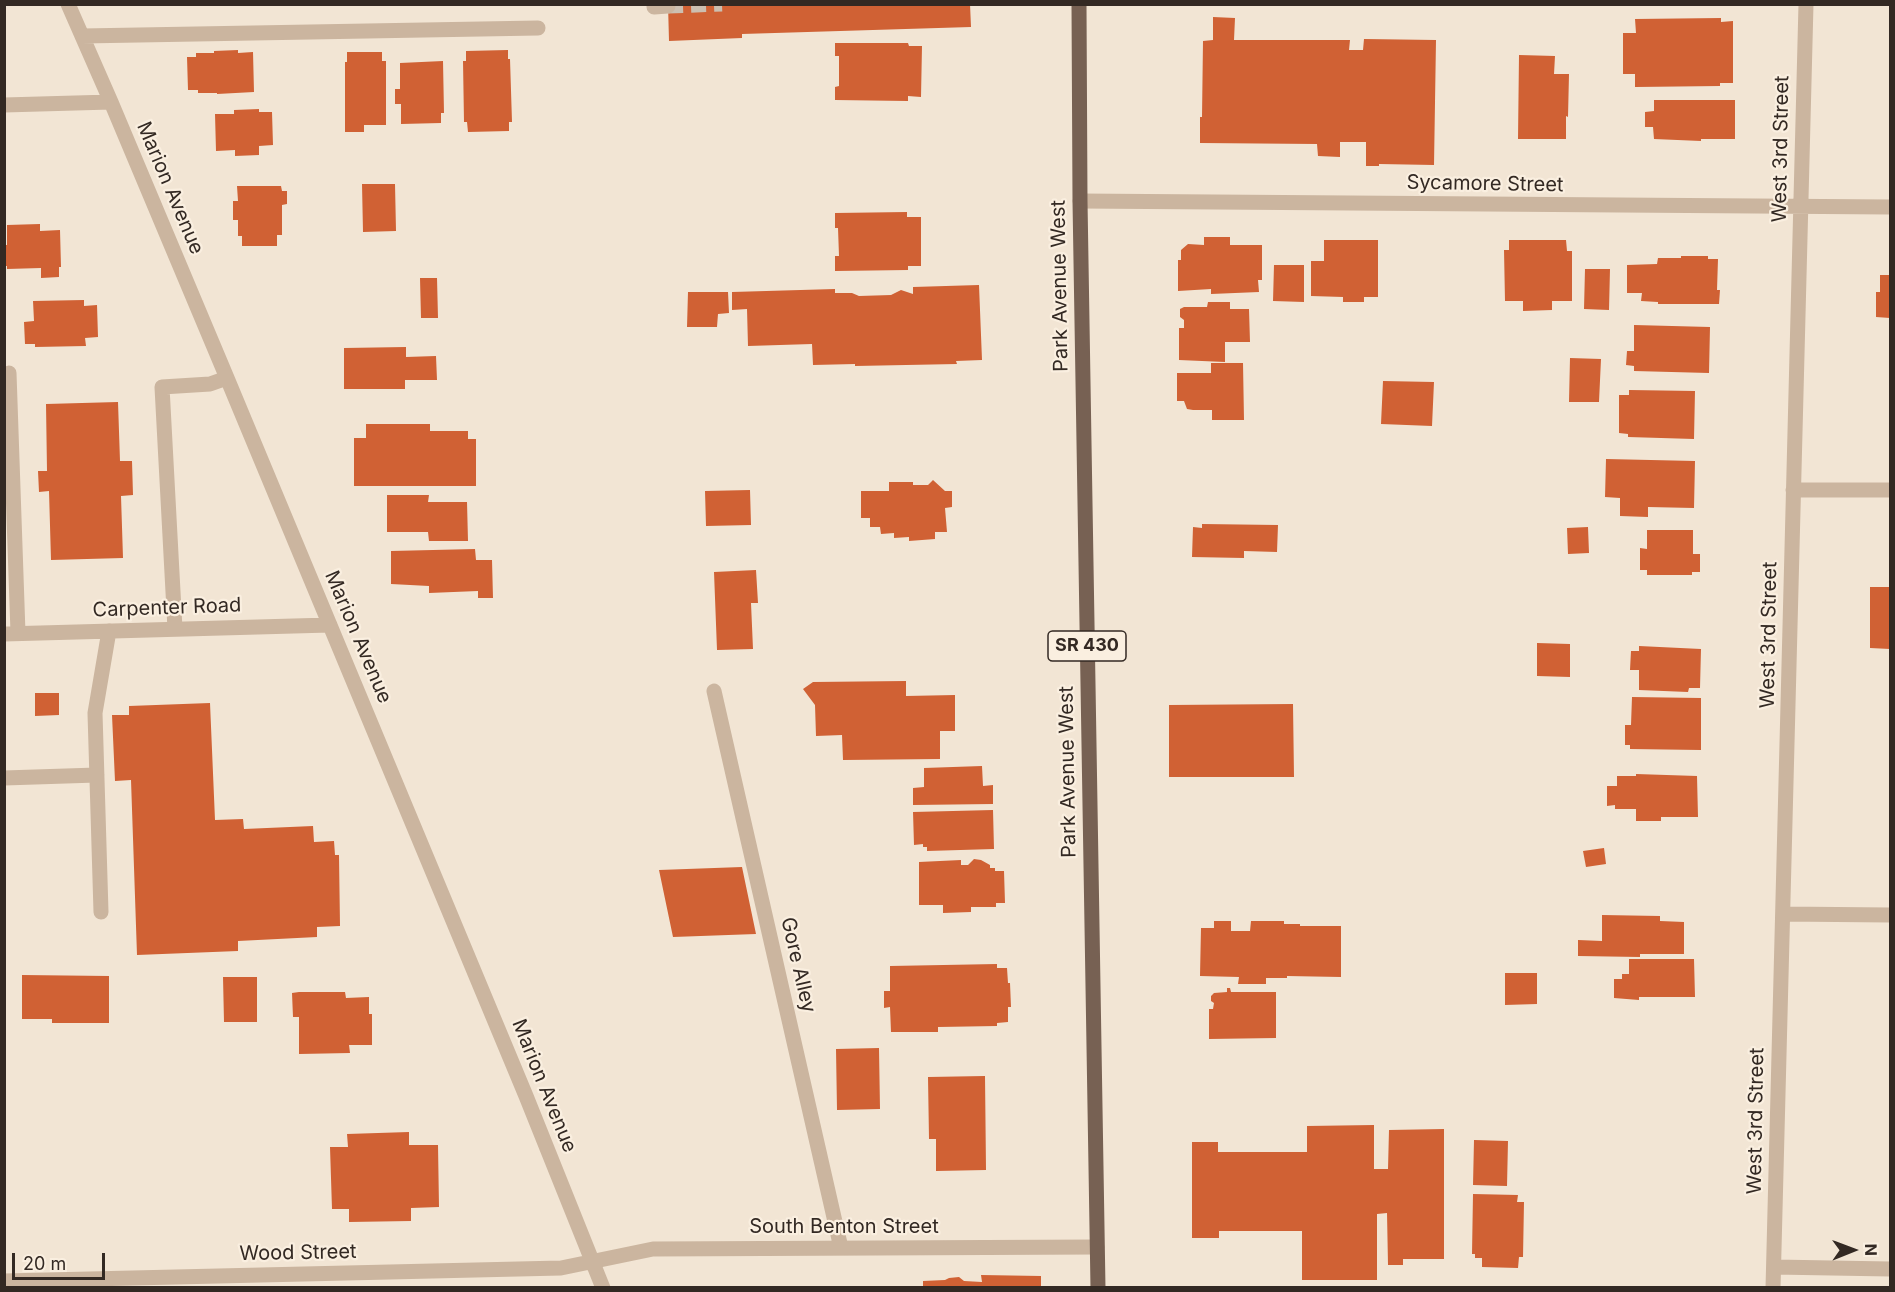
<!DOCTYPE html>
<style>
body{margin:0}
#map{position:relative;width:1895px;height:1292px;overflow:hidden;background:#f2e5d4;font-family:Inter,sans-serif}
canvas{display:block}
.frame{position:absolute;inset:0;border:6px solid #332923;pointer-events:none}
.north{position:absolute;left:1823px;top:1220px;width:60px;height:60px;-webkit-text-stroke:4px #faefe0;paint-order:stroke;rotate:89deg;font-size:16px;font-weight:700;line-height:24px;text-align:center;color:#332923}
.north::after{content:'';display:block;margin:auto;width:21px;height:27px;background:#332923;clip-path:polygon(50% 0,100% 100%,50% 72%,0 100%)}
.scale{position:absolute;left:12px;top:1253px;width:93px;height:27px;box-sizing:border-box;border:3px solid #332923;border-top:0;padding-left:8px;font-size:18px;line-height:21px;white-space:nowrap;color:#332923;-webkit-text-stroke:4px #faefe0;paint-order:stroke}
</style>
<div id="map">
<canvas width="1895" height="1292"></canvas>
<div class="frame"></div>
<div class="north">N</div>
<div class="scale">20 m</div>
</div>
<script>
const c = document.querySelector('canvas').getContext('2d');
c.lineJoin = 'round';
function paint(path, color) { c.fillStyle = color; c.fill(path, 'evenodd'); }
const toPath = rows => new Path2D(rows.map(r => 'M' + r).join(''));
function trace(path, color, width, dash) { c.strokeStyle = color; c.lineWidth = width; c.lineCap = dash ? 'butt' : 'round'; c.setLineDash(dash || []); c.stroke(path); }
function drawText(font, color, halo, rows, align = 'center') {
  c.font = font + ' Inter,sans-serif'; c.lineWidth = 4.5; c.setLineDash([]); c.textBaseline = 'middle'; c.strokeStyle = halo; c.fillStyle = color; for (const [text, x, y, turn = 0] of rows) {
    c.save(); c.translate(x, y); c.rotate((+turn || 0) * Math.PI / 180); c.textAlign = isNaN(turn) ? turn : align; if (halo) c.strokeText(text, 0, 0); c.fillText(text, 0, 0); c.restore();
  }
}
const building = toPath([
 [668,4,970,4,971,27,742,34,742,38,669,41],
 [1213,17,1235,18,1234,40,1350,40,1349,50,1363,50,1364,39,1436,40,1434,165,1379,164,1379,166,1366,166,1366,142,1340,142,1340,157,1318,156,1317,144,1200,143,1200,117,1202,117,1203,41,1213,40],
 [1721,18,1721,22,1733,21,1733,83,1720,83,1720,86,1635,87,1635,74,1623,74,1623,33,1636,33,1635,19],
 [835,43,908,43,909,46,922,46,921,97,908,96,908,101,835,100,835,87,839,86,839,56,835,56],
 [238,50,238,53,253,52,254,92,217,94,217,93,198,93,198,90,188,90,187,57,196,57,196,53,214,53,214,51],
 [508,50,508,59,510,59,512,122,509,122,509,131,468,132,467,122,464,122,463,61,466,61,466,51],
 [347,52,382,52,382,61,386,61,386,125,364,125,364,132,345,132,345,62,347,62],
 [1519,55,1555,56,1554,74,1569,74,1568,117,1566,116,1566,139,1518,139],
 [443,61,444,113,441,113,441,123,401,124,401,104,395,104,395,89,400,89,400,63],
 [1654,100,1735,100,1735,139,1701,139,1701,141,1654,139,1653,127,1645,127,1645,112,1654,111],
 [259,109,259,112,272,112,273,145,259,146,259,155,235,156,235,150,216,151,215,114,234,114,234,110],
 [362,184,395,184,396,231,363,232],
 [237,186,281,186,282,191,287,191,287,204,282,205,282,235,277,235,277,246,242,246,242,236,238,236,238,220,233,220,233,201,238,201],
 [907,212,907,217,921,217,921,266,908,266,908,270,835,271,835,256,839,256,838,228,835,228,835,213],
 [40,224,40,231,60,230,61,267,59,267,59,277,41,278,41,268,7,269,7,266,4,266,4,245,7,245,7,225],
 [1204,237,1230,237,1230,245,1262,245,1262,280,1258,280,1259,292,1211,294,1211,289,1178,291,1178,260,1181,260,1181,250,1188,244,1204,245],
 [1324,240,1378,240,1378,297,1364,297,1364,302,1343,302,1343,297,1311,296,1311,261,1324,261],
 [1509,240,1566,240,1567,251,1572,251,1572,301,1552,301,1552,310,1523,311,1523,301,1505,301,1504,250,1509,250],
 [1681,256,1708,256,1708,259,1718,259,1717,290,1720,290,1719,304,1658,304,1658,302,1641,301,1642,293,1627,293,1627,265,1657,264,1658,258,1681,258],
 [1274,265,1304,265,1304,302,1273,301],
 [1585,269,1610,269,1609,310,1584,309],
 [1880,275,1890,275,1890,318,1876,317,1876,292,1880,292],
 [420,278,437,278,438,318,421,318],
 [979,285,982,360,956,361,957,364,855,366,855,364,813,365,812,344,748,346,747,309,732,310,732,292,835,289,835,293,852,293,859,296,891,295,901,290,913,294,913,287],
 [688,292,728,292,729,313,718,314,717,327,687,327],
 [84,300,84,306,97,305,98,337,85,338,86,346,35,347,35,344,25,344,24,322,34,321,33,301],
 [1208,302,1230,302,1230,309,1249,309,1250,342,1225,342,1225,362,1179,360,1179,328,1184,328,1184,320,1180,317,1180,309,1184,307,1207,307],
 [1634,325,1710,327,1709,373,1634,371,1634,366,1626,365,1627,351,1634,351],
 [406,347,406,357,436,356,437,380,405,380,405,389,344,389,344,348],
 [1570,358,1601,359,1599,402,1569,402],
 [1211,363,1243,363,1244,420,1212,420,1212,410,1193,410,1187,409,1184,401,1177,401,1177,373,1211,373],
 [1383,381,1434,382,1432,426,1381,424],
 [1629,390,1695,391,1694,439,1628,437,1628,434,1619,433,1619,395,1629,395],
 [118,402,120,461,132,461,133,495,121,496,123,558,51,560,49,491,39,492,38,471,47,471,46,404],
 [366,424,430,424,430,431,468,431,468,439,476,439,476,486,354,486,354,438,366,438],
 [1606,459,1695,461,1694,508,1648,507,1648,517,1620,516,1620,498,1605,497],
 [933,480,945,491,952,491,952,507,945,508,947,532,935,532,935,539,909,541,909,537,894,538,894,533,881,534,880,527,870,527,870,518,861,518,861,491,889,491,889,482,913,482,913,485,928,485],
 [750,490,751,525,706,526,705,491],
 [387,495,429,495,428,502,467,502,468,541,429,541,428,532,387,532],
 [1202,524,1278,525,1277,552,1244,551,1244,558,1192,557,1193,527,1202,528],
 [1588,527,1589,553,1568,554,1567,528],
 [1647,530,1693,530,1693,554,1700,554,1700,572,1692,572,1692,575,1647,575,1647,570,1640,570,1640,548,1647,549],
 [475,549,476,560,492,560,493,598,478,598,478,591,429,593,429,586,391,584,391,551],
 [756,570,758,603,751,603,753,649,717,650,714,572],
 [1870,587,1890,587,1890,649,1870,648],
 [1537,643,1570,644,1570,677,1537,676],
 [1639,646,1701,649,1700,688,1689,688,1688,692,1639,690,1639,670,1630,670,1631,651,1639,651],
 [906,681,906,696,955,695,955,731,940,731,940,759,843,760,842,735,816,736,815,705,803,689,813,682],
 [35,693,59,693,59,715,35,716],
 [1632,697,1701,698,1701,750,1630,749,1630,745,1625,745,1625,725,1631,725],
 [210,703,215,820,243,819,244,829,313,826,314,842,334,841,335,855,339,855,340,926,317,927,317,937,238,941,238,951,137,955,131,780,115,781,112,715,129,715,129,706],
 [1293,704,1294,777,1169,777,1169,705],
 [982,766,983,786,993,785,993,804,913,805,913,788,924,787,924,768],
 [1636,774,1697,776,1698,817,1661,817,1661,821,1636,821,1636,809,1615,809,1615,805,1607,806,1607,786,1617,786,1617,776,1636,776],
 [993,810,994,849,927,851,927,847,923,847,923,844,914,845,913,812],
 [1604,848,1606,864,1586,867,1583,851],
 [974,859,981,860,990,865,990,868,995,868,995,871,1004,871,1005,903,996,903,996,907,971,907,971,912,943,913,943,905,919,905,919,862,961,860,961,865,968,865],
 [742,867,756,934,673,937,659,870],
 [1602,915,1660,916,1660,921,1684,922,1684,954,1640,954,1640,957,1578,956,1578,940,1602,941],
 [1214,921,1231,921,1231,931,1250,931,1251,921,1284,921,1284,924,1300,924,1300,926,1341,926,1341,977,1287,976,1287,978,1266,978,1266,984,1238,984,1239,977,1200,976,1201,928,1214,928],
 [1629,959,1694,959,1695,997,1639,997,1639,1000,1614,998,1614,979,1622,979,1622,974,1629,974],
 [997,964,997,968,1007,968,1008,983,1010,983,1011,1007,1008,1007,1008,1022,997,1023,997,1026,938,1027,938,1032,891,1032,890,1007,884,1008,884,991,890,991,890,966],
 [1505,973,1537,973,1537,1004,1505,1005],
 [22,975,109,976,109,1023,52,1023,52,1019,22,1019],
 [223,977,257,977,257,1022,224,1022],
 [1227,988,1230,988,1231,992,1276,992,1276,1038,1209,1039,1209,1009,1213,1009,1214,1003,1211,1001,1211,996,1214,993,1227,992],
 [299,992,345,992,346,998,369,997,369,1014,372,1014,372,1045,349,1045,350,1053,299,1054,299,1017,293,1017,292,993],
 [879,1048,880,1109,837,1110,836,1049],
 [985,1076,986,1170,936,1171,936,1139,929,1139,928,1077],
 [1374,1125,1374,1169,1388,1169,1389,1130,1444,1129,1444,1259,1403,1259,1403,1265,1388,1265,1387,1213,1377,1214,1377,1280,1302,1280,1302,1231,1219,1231,1219,1238,1192,1238,1192,1142,1218,1142,1218,1152,1307,1152,1307,1126],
 [409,1132,409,1145,438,1145,439,1207,411,1208,411,1221,349,1222,349,1209,332,1209,330,1147,348,1147,347,1134],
 [1474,1140,1508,1141,1507,1186,1473,1185],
 [1473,1194,1518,1195,1517,1202,1524,1202,1523,1257,1519,1257,1518,1268,1482,1267,1482,1258,1475,1258,1475,1254,1472,1254],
 [981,1275,1041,1276,1041,1288,923,1288,923,1281,945,1280,949,1278,959,1277,964,1281,982,1282]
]);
const minorTunnel = toPath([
 [668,6,722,4]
]);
const minor = toPath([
 [68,4,111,102,227,378,526,1096,603,1288],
 [654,4,654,7,668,6],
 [82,36,538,28],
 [4,105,111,102],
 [1080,201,1890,207],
 [9,373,18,633],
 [1793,490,1890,490],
 [175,629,162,387,210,384,227,378],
 [4,634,330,625],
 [714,691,841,1248],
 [4,778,97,775],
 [101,912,95,713,109,631],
 [1783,914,1890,915],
 [1774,1267,1890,1269],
 [4,1281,561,1268,653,1249,1097,1247],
 [1773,1288,1806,4]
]);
const major = toPath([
 [1079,4,1080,201,1098,1288]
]);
const shields = [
 [1087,646,78]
];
const shieldNames = [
 ["SR 430",1087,646]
];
const streetNames = [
 ["West 3rd Street",1781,149,-89],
 ["Sycamore Street",1485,184,1],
 ["Marion Avenue",170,188,67],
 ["Park Avenue West",1060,286,-91],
 ["Carpenter Road",167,608,-2],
 ["West 3rd Street",1769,635,-89],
 ["Marion Avenue",358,637,67],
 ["Park Avenue West",1068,772,-91],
 ["Gore Alley",798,965,77],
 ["Marion Avenue",544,1086,68],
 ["West 3rd Street",1756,1121,-89],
 ["South Benton Street",844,1227],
 ["Wood Street",298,1253,-1]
];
paint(building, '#d06134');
trace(minorTunnel, '#ccbfb1', 15, [15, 8]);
trace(minor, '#cbb59f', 15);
trace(major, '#776153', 15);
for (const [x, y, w] of shields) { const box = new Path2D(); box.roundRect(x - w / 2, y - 15, w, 30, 4.5); c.fillStyle = '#faefe0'; c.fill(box); trace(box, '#332923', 1.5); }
drawText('bold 18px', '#332923', null, shieldNames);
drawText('20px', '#332923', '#faefe0', streetNames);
</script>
